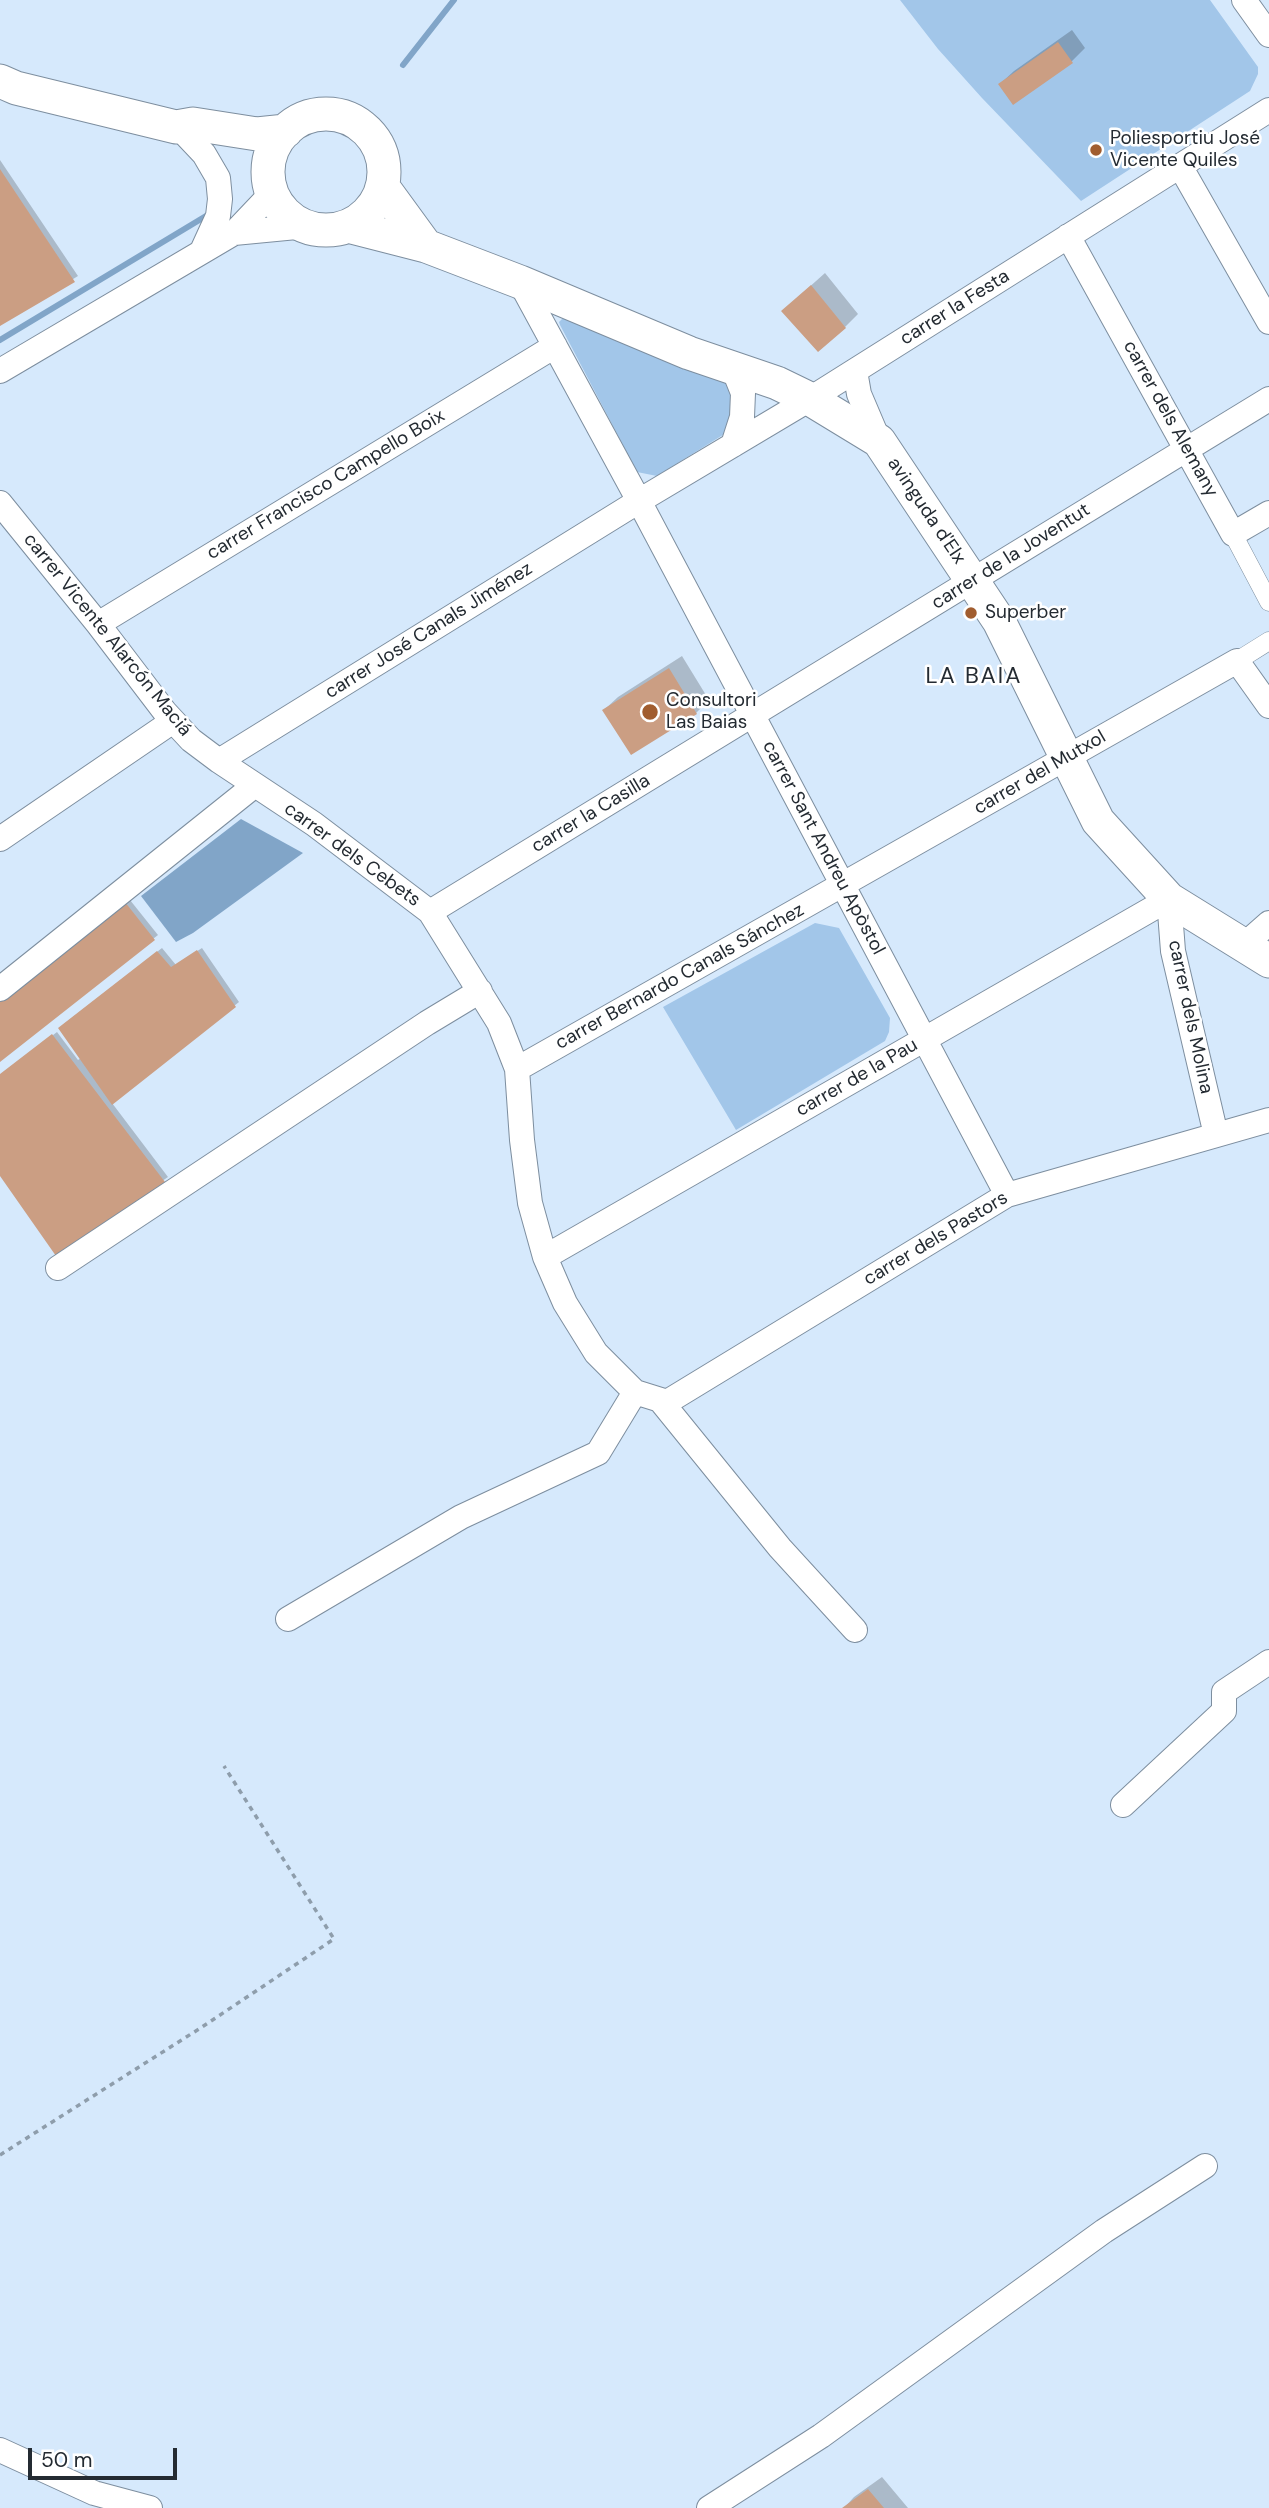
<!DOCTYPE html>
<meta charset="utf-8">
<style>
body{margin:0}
#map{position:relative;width:1269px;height:2508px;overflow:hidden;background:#d6e9fc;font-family:"DM Sans",sans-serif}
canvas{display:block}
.scale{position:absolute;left:28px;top:2448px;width:149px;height:32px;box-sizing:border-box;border:4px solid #242b32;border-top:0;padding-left:9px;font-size:21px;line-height:24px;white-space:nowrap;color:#242b32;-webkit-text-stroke:5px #fff;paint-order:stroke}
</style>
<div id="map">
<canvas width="1269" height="2508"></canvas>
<div class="scale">50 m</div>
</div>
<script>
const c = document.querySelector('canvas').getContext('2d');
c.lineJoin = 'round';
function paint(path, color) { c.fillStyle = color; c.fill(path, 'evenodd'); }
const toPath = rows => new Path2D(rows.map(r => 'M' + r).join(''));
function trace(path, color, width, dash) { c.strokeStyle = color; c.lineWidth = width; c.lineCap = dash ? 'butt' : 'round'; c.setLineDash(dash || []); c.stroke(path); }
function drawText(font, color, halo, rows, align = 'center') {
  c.font = font + ' "DM Sans",sans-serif'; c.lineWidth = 5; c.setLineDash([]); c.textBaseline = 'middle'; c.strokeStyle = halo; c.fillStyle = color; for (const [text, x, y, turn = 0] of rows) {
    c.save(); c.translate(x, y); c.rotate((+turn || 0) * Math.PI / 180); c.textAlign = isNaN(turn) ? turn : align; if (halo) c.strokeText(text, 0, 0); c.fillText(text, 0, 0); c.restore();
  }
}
const green = toPath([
 [900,0,1210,0,1258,67,1258,74,1250,91,1081,201,982,98,938,49],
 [562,319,566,319,733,383,734,428,657,476,637,472,560,325,559,322],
 [815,923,839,928,890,1018,889,1032,885,1041,736,1130,663,1007]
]);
const water = toPath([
 [241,819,303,853,193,933,176,942,141,896]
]);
const shadow = toPath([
 [1072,30,1085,48,1072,61,1000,84,1014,71],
 [0,160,78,276,0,324],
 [825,273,858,314,845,327,797,298],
 [682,656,709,700,696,713,604,710,618,697],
 [130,900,158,935,0,1060,0,1003],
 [162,948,176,965,202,948,239,1002,112,1103,168,1177,56,1253,0,1173,0,1076,57,1032,78,1060,81,1058,64,1024],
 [882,2477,908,2508,844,2508,854,2497]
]);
const stream = toPath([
 [403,65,454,0],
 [0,340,206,216]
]);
const building = toPath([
 [1058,42,1073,63,1013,105,998,84],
 [0,169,75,282,0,326],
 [811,285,846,328,818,352,781,311],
 [669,668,697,714,631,755,602,710],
 [125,902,155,940,0,1062,0,1002],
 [197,950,236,1007,112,1105,58,1028,157,951,171,967],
 [52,1034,165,1182,56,1256,0,1176,0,1074],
 [868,2489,884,2508,842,2508]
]);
const path = toPath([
 [0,2155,199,2029,334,1939,224,1766]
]);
const pedestrian = toPath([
 [1233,534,1269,602],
 [1237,661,1269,641]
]);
const minor = toPath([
 [1244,0,1269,35],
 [187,136,204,154,218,178,220,199,218,216,202,251],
 [1180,166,1269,322],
 [234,233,307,226],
 [1068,236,1233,534,1269,513],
 [520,282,639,501,1007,1195],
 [733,368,743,393,742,417,733,445],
 [0,371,234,233,272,193],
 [855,371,859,394,879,441],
 [0,503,98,624,165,712,191,740,219,761,314,824,430,912,499,1023,517,1069,522,1140,530,1203,545,1257,565,1303,596,1353,635,1392,667,1402,1007,1195,1269,1120],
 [98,624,555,346],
 [219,761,639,501,810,399,1269,110],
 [0,839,173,721],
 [430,912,1269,399],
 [1244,945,1269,923],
 [0,989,255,785],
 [517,1069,1237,661,1269,706],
 [545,1257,1169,899,1173,951,1216,1135],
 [58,1268,427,1023,480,991],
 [660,1400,780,1548,855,1630],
 [288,1619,461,1517,598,1453,635,1392],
 [1123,1805,1224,1711,1224,1692,1269,1662],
 [0,2450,94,2493,150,2508],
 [709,2508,821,2436,1104,2231,1205,2166]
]);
const secondary = toPath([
 [0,81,16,88,176,127,193,124,257,134,286,131],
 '268 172a58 58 0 1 1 116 0a58 58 0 1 1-116 0Z',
 [383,187,426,246],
 [348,226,426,246,520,282,689,353,777,383,810,399,879,441,999,621,1098,821,1169,899,1269,961]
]);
const markers = [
 [1096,150,7,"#a15d2f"],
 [971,613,7,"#a15d2f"],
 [650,712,9,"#a15d2f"]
];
const poiNames = [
 ["Poliesportiu José",1110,139],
 ["Vicente Quiles",1110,161],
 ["Superber",985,613],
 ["Consultori",666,701],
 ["Las Baias",666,723]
];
const streetNames = [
 ["carrer la Festa",955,308,-32],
 ["carrer dels Alemany",1170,419,61],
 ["carrer Francisco Campello Boix",326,485,-31],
 ["avinguda d'Elx",926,511,56],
 ["carrer de la Joventut",1011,557,-32],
 ["carrer José Canals Jiménez",429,631,-32],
 ["carrer Vicente Alarcón Maciá",107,635,51],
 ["carrer del Mutxol",1040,773,-30],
 ["carrer la Casilla",591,814,-31],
 ["carrer Sant Andreu Apòstol",823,848,62],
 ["carrer dels Cebets",352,855,36],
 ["carrer Bernardo Canals Sánchez",680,977,-29],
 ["carrer dels Molina",1190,1017,78],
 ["carrer de la Pau",857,1078,-30],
 ["carrer dels Pastors",936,1239,-31]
];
const quarterNames = [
 ["LA BAIA",974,677]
];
paint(green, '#a2c6e9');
paint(water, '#81a5c8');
paint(shadow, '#0003');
trace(stream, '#81a5c8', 6);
paint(building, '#cb9e83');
trace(pedestrian, '#7d8e9f', 19);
trace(minor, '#7d8e9f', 26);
trace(secondary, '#7d8e9f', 35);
trace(path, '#8e9dab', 3.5, [5, 5]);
trace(pedestrian, '#fff', 18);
trace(minor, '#fff', 24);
trace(secondary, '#fff', 33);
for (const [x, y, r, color] of markers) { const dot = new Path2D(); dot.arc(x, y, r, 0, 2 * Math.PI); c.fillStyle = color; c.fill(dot); trace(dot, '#fff', 2.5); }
drawText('19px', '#242b32', '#fff', poiNames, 'left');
drawText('19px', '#242b32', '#fff', streetNames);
c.letterSpacing = '2px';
drawText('23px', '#242b32', '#fff', quarterNames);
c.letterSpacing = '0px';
</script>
